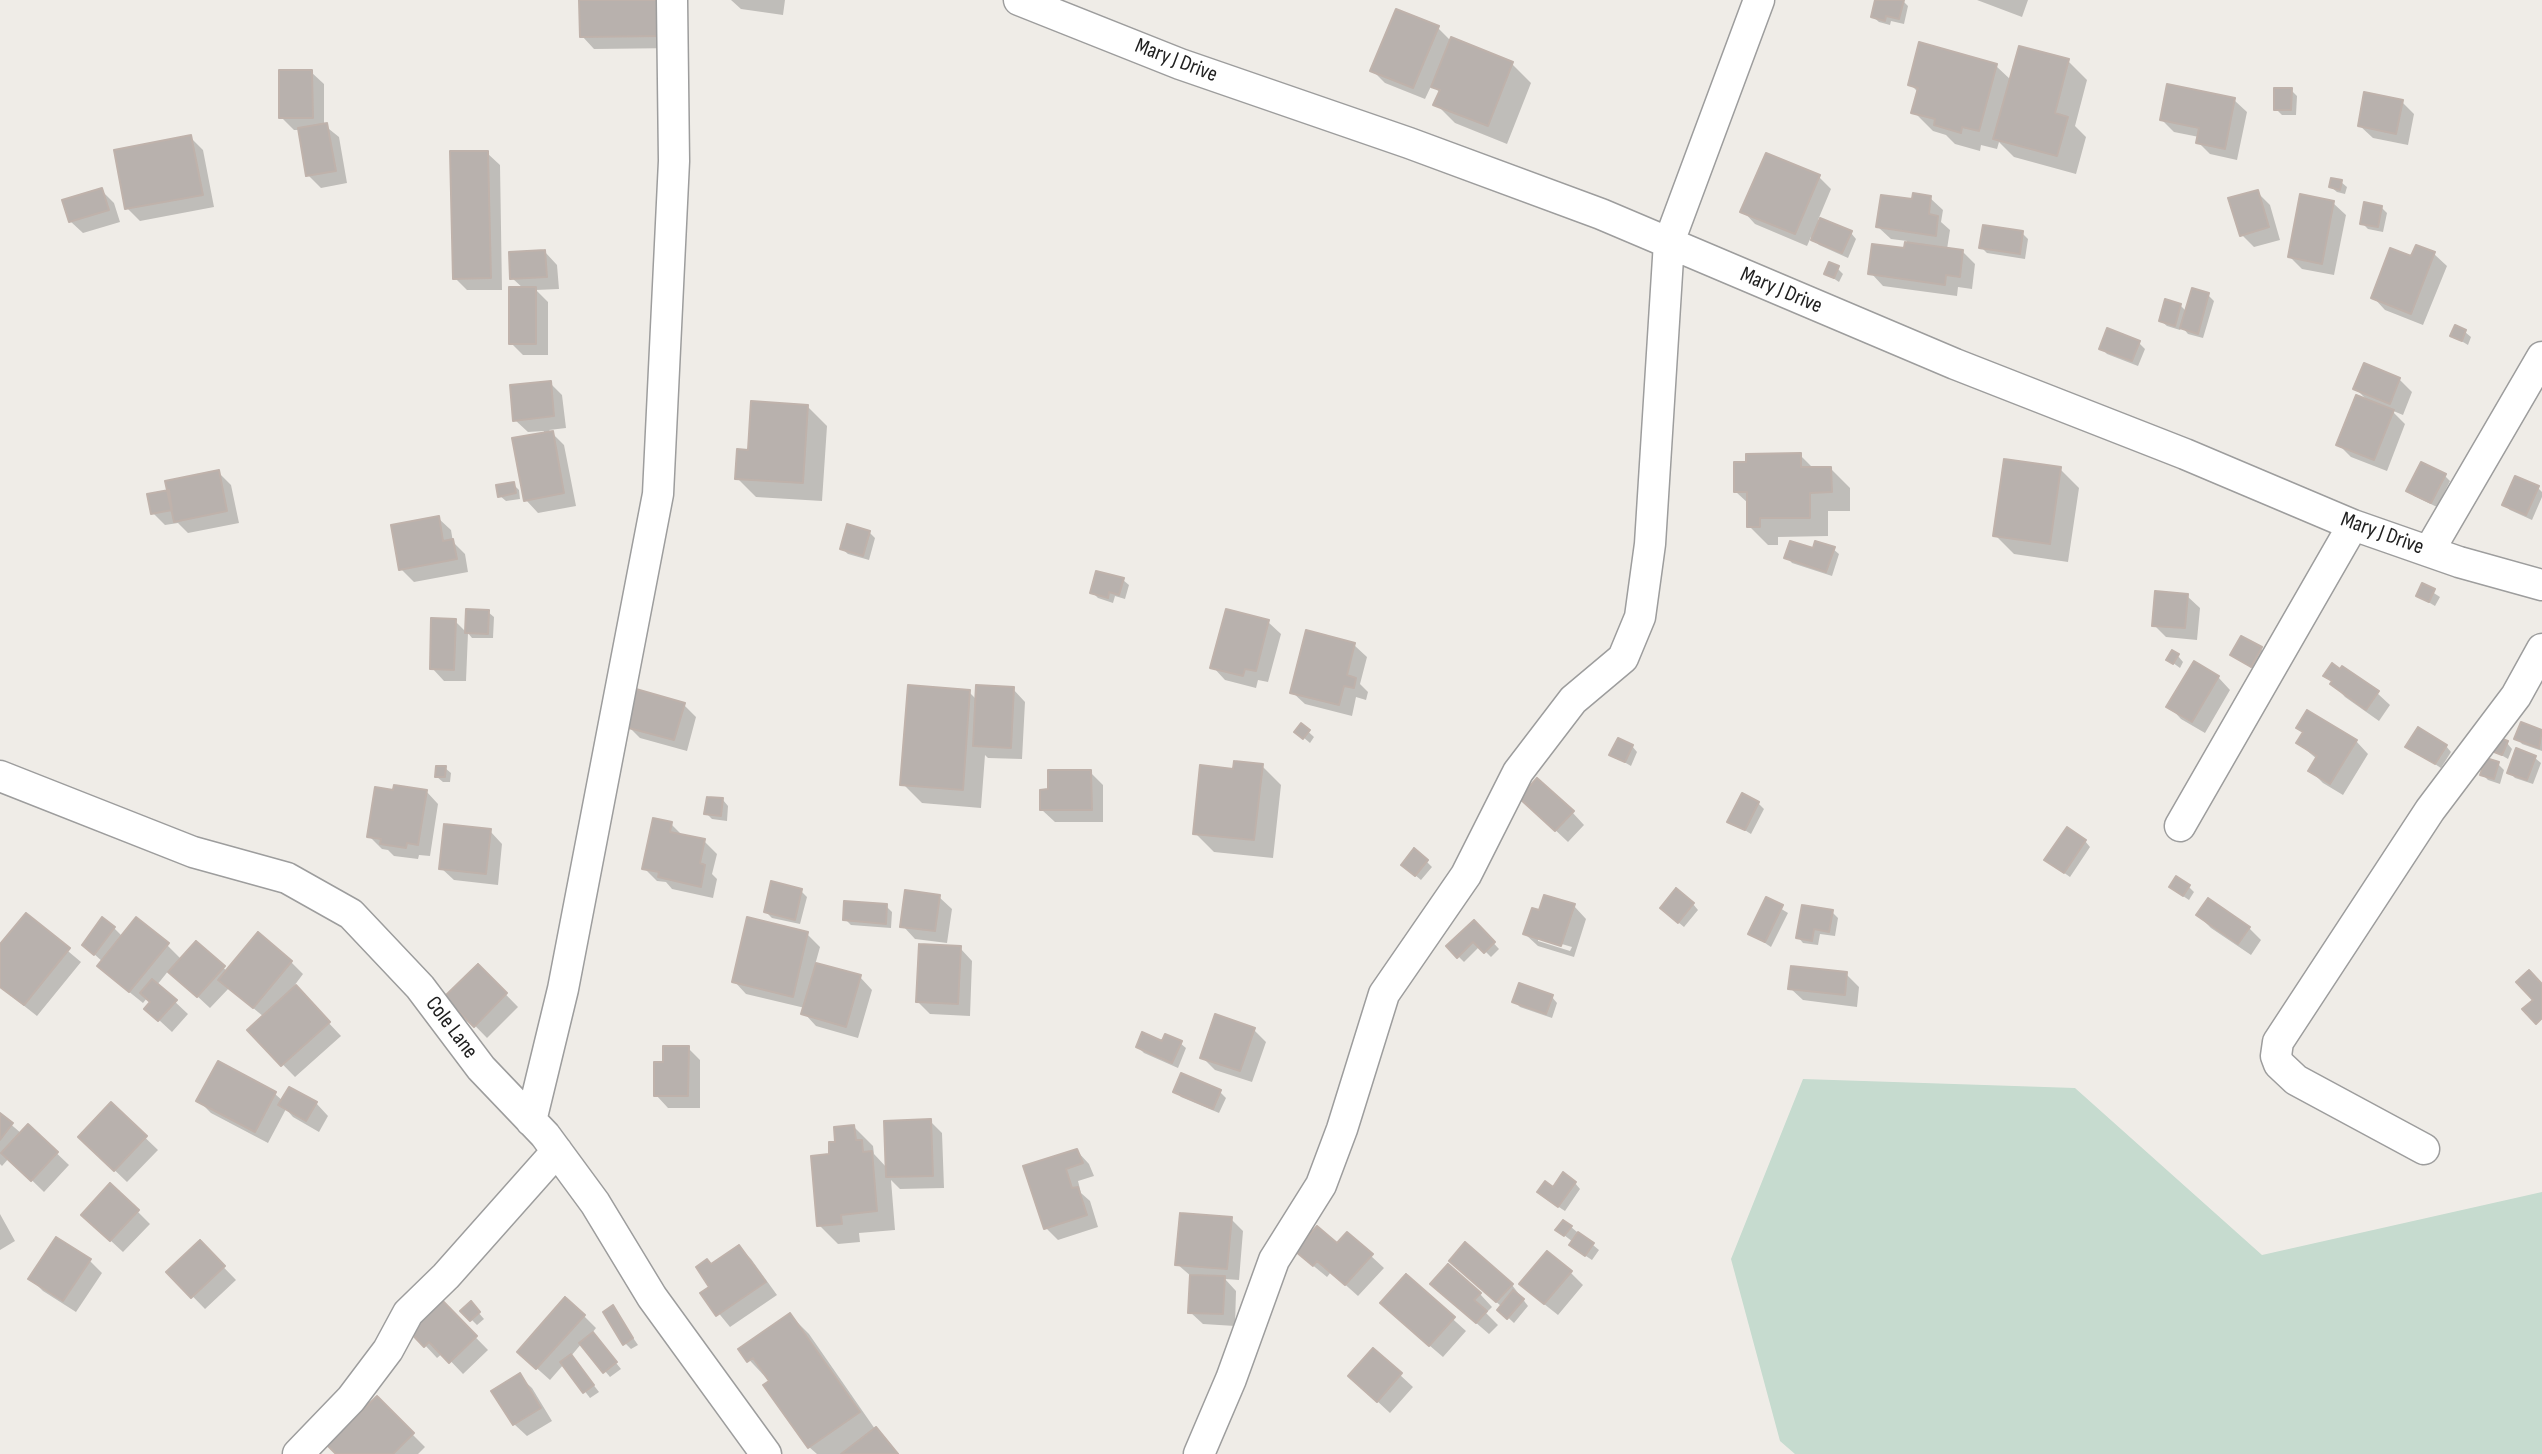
<!DOCTYPE html>
<style>
body{margin:0}
canvas{display:block;background:#efece7}
</style>
<canvas width="2542" height="1454"></canvas>
<script>
const c = document.querySelector('canvas').getContext('2d');
c.lineJoin = 'round';
function paint(path, color) { c.fillStyle = color; c.fill(path, 'evenodd'); }
const toPath = rows => new Path2D(rows.map(r => 'M' + r).join(''));
function trace(path, color, width, dash) { c.strokeStyle = color; c.lineWidth = width; c.lineCap = dash ? 'butt' : 'round'; c.setLineDash(dash || []); c.stroke(path); }
function drawText(font, color, halo, rows, align = 'center') {
  c.font = font + ' "Sofia Sans Condensed",sans-serif'; c.lineWidth = 8; c.setLineDash([]); c.textBaseline = 'middle'; c.strokeStyle = halo; c.fillStyle = color; for (const [text, x, y, turn = 0] of rows) {
    c.save(); c.translate(x, y); c.rotate((+turn || 0) * Math.PI / 180); c.textAlign = isNaN(turn) ? turn : align; if (halo) c.strokeText(text, 0, 0); c.fillText(text, 0, 0); c.restore();
  }
}
const wetland = toPath([
 [1803,1079,2075,1088,2262,1255,2542,1192,2542,1454,1795,1454,1780,1441,1731,1259]
]);
const shadow = toPath([
 [581,0,679,0,679,48,594,49,582,36],
 [731,0,785,0,783,15,741,9],
 [1877,0,1903,1,1908,6,1904,24,1891,21,1890,25,1879,22,1873,17],
 [1977,0,2028,0,2022,17],
 [1437,27,1452,42,1512,64,1531,83,1507,144,1455,123,1436,104,1440,93,1432,84,1425,99,1385,83,1373,71],
 [2068,61,2087,80,2075,126,2086,137,2076,174,2014,157,1999,142,1997,149,1981,145,1980,151,1955,144,1946,135,1933,131,1914,112,1919,93,1910,84,1996,66,2011,80],
 [311,72,324,84,324,125,339,137,347,183,321,188,308,175,300,130,294,130,281,117],
 [2291,90,2297,96,2296,115,2282,115,2276,109],
 [2234,100,2247,112,2237,160,2210,154,2198,142,2199,137,2174,132,2162,120],
 [2402,102,2414,114,2408,145,2373,138,2360,126],
 [191,138,203,150,214,207,140,221,127,208],
 [487,153,500,165,502,290,467,290,455,278],
 [1819,177,1831,189,1818,220,1851,233,1856,239,1848,258,1819,245,1811,237,1807,246,1755,224,1743,211],
 [2341,182,2347,187,2345,194,2337,192,2331,187],
 [101,190,114,203,120,222,83,233,70,221],
 [2257,192,2270,205,2280,240,2254,247,2242,235],
 [1930,198,1943,210,1941,222,1950,230,1947,249,1963,252,1975,264,1972,289,1958,287,1957,296,1883,286,1871,273,1906,250,1907,241,1891,239,1878,227,1914,202],
 [2333,203,2346,215,2334,275,2302,269,2290,257],
 [2381,207,2387,213,2383,232,2368,229,2362,223],
 [2022,233,2028,239,2025,259,1987,253,1981,247],
 [545,252,557,265,559,289,536,290,548,302,548,355,523,355,511,343,524,289,512,278],
 [2434,254,2447,266,2423,325,2385,310,2373,297,2412,259],
 [1837,268,1843,274,1839,282,1827,274],
 [2208,295,2214,301,2203,338,2188,334,2182,327,2180,330,2167,326,2161,321,2180,305,2187,312],
 [2465,332,2471,337,2468,345,2453,336],
 [2139,343,2145,349,2138,366,2107,354,2101,348],
 [2399,379,2412,392,2403,415,2391,410,2405,424,2387,471,2351,457,2339,445,2370,403,2356,389],
 [550,383,562,395,566,428,549,430,564,445,576,506,538,513,526,500,544,431,528,432,515,420],
 [808,407,827,426,822,501,756,497,737,478,750,452],
 [1800,455,1814,469,1831,469,1850,488,1850,511,1828,511,1828,536,1778,537,1778,545,1768,545,1749,526,1749,504,1736,492],
 [2060,469,2079,488,2068,562,2014,554,1995,535],
 [218,472,231,485,239,523,188,533,178,523,165,525,153,513,171,492],
 [2445,476,2450,481,2437,507,2414,496,2408,491],
 [513,484,519,490,520,499,506,501,500,496],
 [2538,488,2542,492,2542,497,2532,520,2510,510,2504,505],
 [438,518,451,530,453,542,465,554,468,572,414,582,401,569],
 [869,532,875,538,869,560,848,554,842,549],
 [1833,549,1839,554,1832,576,1792,563,1787,557],
 [1123,580,1129,585,1125,599,1115,596,1113,603,1098,598,1092,592],
 [2423,586,2440,597,2435,606,2418,596],
 [2187,596,2200,608,2197,640,2166,637,2154,625],
 [488,612,494,617,493,638,472,638,468,633,466,681,444,681,432,668,455,621,467,633],
 [1268,622,1281,634,1268,682,1258,680,1256,688,1225,680,1213,667],
 [1354,645,1367,657,1360,684,1368,692,1366,700,1356,697,1352,716,1305,704,1292,692],
 [2261,649,2266,655,2257,671,2232,655],
 [2178,656,2183,662,2180,668,2169,660],
 [2326,676,2377,693,2390,705,2379,721,2345,697],
 [2218,677,2230,690,2205,733,2181,719,2169,706],
 [1013,689,1025,702,1022,759,988,758,985,755,981,808,922,803,903,784,969,692,978,701],
 [684,705,696,717,687,751,640,738,628,726],
 [2522,725,2542,732,2542,751,2522,744,2517,738],
 [1302,726,1314,737,1310,743,1303,737],
 [2356,741,2368,754,2343,795,2323,783,2311,771,2318,760,2298,743],
 [2507,743,2512,749,2508,759,2491,749],
 [1632,746,1637,752,1631,766,1612,755],
 [2446,746,2451,752,2441,768,2408,747],
 [2535,758,2541,763,2533,784,2515,778,2509,772],
 [2498,764,2504,770,2500,784,2488,780,2483,775],
 [1262,766,1281,785,1273,858,1214,852,1195,833,1234,771],
 [445,768,451,773,450,782,443,782,437,777],
 [1090,772,1103,785,1103,822,1055,822,1042,810],
 [426,791,438,804,430,856,419,855,418,859,394,856,388,850,382,849,370,837,395,792],
 [723,800,728,806,727,821,712,819,706,813],
 [1758,803,1764,809,1751,834,1730,821],
 [1534,810,1572,812,1584,825,1568,842],
 [671,824,684,837,704,841,717,854,712,874,717,879,713,898,672,889,666,882,657,881,644,868],
 [490,831,502,844,498,885,454,880,441,868],
 [2085,841,2090,847,2070,877,2053,865],
 [1427,862,1432,867,1421,880,1409,870],
 [2189,887,2194,892,2189,900,2177,892],
 [801,891,807,897,800,924,772,918,766,912],
 [939,897,952,909,947,943,915,939,903,926],
 [1767,900,1788,913,1771,947,1750,933],
 [1693,904,1698,910,1684,927,1668,914],
 [886,906,892,912,891,928,851,925,845,919],
 [1574,906,1586,919,1574,957,1538,946,1525,934,1540,913],
 [1538,937,1572,947,1570,951,1538,941],
 [1832,912,1838,918,1835,936,1820,934,1818,945,1803,943,1798,937],
 [2198,915,2249,928,2261,940,2251,955,2211,928],
 [26,916,81,962,37,1016,0,987,0,947],
 [1474,922,1499,949,1491,957,1480,946,1464,962,1448,946],
 [114,928,123,937,167,945,182,960,197,944,228,972,291,962,303,974,294,986,341,1036,295,1077,249,1030,264,1017,229,988,210,1008,169,970,157,985,188,1014,172,1032,147,1009,152,1003,147,998,143,1003,112,978,100,966,103,962,84,945],
 [807,934,820,947,815,965,860,977,872,990,858,1038,816,1026,804,1013,805,1008,746,994,734,981],
 [960,948,972,961,970,1016,930,1014,918,1002],
 [478,966,518,1007,487,1038,447,997],
 [1846,974,1859,987,1857,1007,1803,1000,1790,988],
 [1552,997,1557,1003,1552,1018,1520,1007,1515,1002],
 [1254,1030,1266,1042,1252,1082,1215,1070,1202,1057],
 [1180,1043,1186,1048,1178,1068,1144,1053,1138,1047],
 [688,1048,700,1060,700,1108,668,1108,656,1095,665,1064],
 [219,1063,275,1094,283,1101,316,1103,328,1116,319,1132,293,1117,286,1109,268,1143,211,1113,198,1100],
 [1175,1091,1220,1092,1226,1098,1219,1113,1181,1097],
 [111,1105,158,1150,127,1182,80,1137],
 [0,1115,22,1134,28,1126,69,1165,44,1192,9,1158,2,1166,0,1164],
 [930,1121,942,1133,944,1188,900,1189,891,1180,895,1230,859,1233,860,1242,838,1244,819,1225,831,1156,837,1144,854,1127,873,1146,874,1154,888,1169],
 [1077,1151,1089,1164,1094,1176,1078,1181,1081,1193,1090,1201,1098,1227,1058,1240,1046,1228,1026,1168],
 [1575,1183,1580,1189,1565,1211,1545,1198,1554,1189],
 [137,1211,150,1224,123,1252,96,1227],
 [0,1214,15,1241,0,1250],
 [1231,1219,1243,1231,1239,1280,1225,1279,1236,1291,1235,1326,1203,1324,1190,1312,1192,1277,1177,1264],
 [1571,1227,1599,1250,1592,1260,1577,1250,1573,1242,1564,1235],
 [200,1243,236,1280,205,1309,169,1272],
 [1337,1246,1371,1256,1384,1268,1358,1296,1331,1272,1327,1277,1310,1263],
 [739,1247,751,1259,777,1295,730,1327,703,1294,712,1287],
 [90,1261,102,1273,76,1312,43,1291,31,1279],
 [1570,1272,1583,1285,1558,1315,1534,1296],
 [1464,1273,1512,1285,1528,1306,1514,1323,1500,1310,1502,1307],
 [1406,1277,1466,1331,1443,1357,1395,1316],
 [1480,1294,1492,1307,1486,1313,1498,1325,1489,1334,1445,1296],
 [439,1300,488,1350,463,1374,443,1353,437,1358,409,1328],
 [471,1304,484,1319,477,1325,463,1311],
 [613,1308,638,1345,631,1349,625,1343],
 [790,1315,809,1334,875,1429,899,1454,817,1454,809,1447,770,1382,740,1350],
 [584,1316,596,1328,592,1333,621,1369,610,1377,582,1343,571,1356,599,1392,590,1398,564,1364,550,1380,532,1364],
 [1373,1350,1413,1387,1390,1413,1363,1388],
 [519,1376,532,1388,552,1421,527,1436,514,1424],
 [377,1399,425,1447,418,1454,339,1454]
]);
const building = toPath([
 [579,0,667,0,667,36,580,37,579,0],
 [1875,0,1904,0,1899,19,1886,16,1885,21,1871,17,1875,0],
 [1396,9,1439,26,1413,88,1370,71,1396,9],
 [1451,37,1513,62,1488,126,1433,105,1440,90,1431,87,1451,37],
 [1919,42,1997,64,1979,131,1962,127,1961,133,1934,125,1935,119,1911,113,1918,88,1908,85,1919,42],
 [2019,46,2069,59,2055,113,2068,117,2057,156,1993,139,2019,46],
 [279,70,312,70,313,118,279,118,279,70],
 [2167,84,2235,98,2225,149,2196,143,2199,128,2160,120,2167,84],
 [2274,88,2292,88,2291,110,2274,110,2274,88],
 [2364,92,2403,100,2396,134,2358,126,2364,92],
 [327,123,336,171,306,176,298,128,327,123],
 [191,135,203,195,125,209,114,150,191,135],
 [450,151,488,151,491,278,453,279,450,151],
 [1766,153,1820,175,1795,234,1740,212,1766,153],
 [2331,178,2342,180,2340,190,2329,187,2331,178],
 [102,188,109,210,69,222,62,200,102,188],
 [2258,190,2269,227,2240,236,2228,198,2258,190],
 [1913,193,1931,196,1929,214,1938,216,1936,236,1876,227,1881,195,1912,199,1913,193],
 [2300,194,2334,201,2322,264,2288,257,2300,194],
 [2364,202,2382,206,2378,227,2360,224,2364,202],
 [1820,218,1852,231,1842,253,1811,240,1820,218],
 [1983,225,2023,231,2020,254,1979,248,1983,225],
 [1905,242,1963,250,1960,277,1946,275,1945,285,1868,274,1872,244,1904,248,1905,242],
 [2416,245,2435,252,2411,314,2371,298,2390,248,2411,256,2416,245],
 [545,250,547,277,510,279,509,252,545,250],
 [1829,262,1839,266,1834,278,1824,274,1829,262],
 [509,287,536,287,536,344,509,344,509,287],
 [2192,288,2209,293,2198,334,2180,328,2192,288],
 [2165,299,2181,304,2175,326,2159,321,2165,299],
 [2455,325,2466,330,2462,341,2450,336,2455,325],
 [2107,328,2140,341,2132,361,2099,349,2107,328],
 [2364,363,2400,378,2390,404,2353,389,2364,363],
 [551,381,554,416,513,421,510,385,551,381],
 [2356,395,2394,410,2374,460,2336,445,2356,395],
 [751,401,808,405,803,483,735,479,737,449,748,450,751,401],
 [553,431,564,493,524,501,512,438,553,431],
 [1801,453,1801,467,1831,467,1832,492,1810,493,1810,518,1760,518,1760,527,1747,527,1747,492,1734,492,1734,462,1746,462,1746,454,1801,453],
 [2004,459,2061,467,2050,544,1993,536,2004,459],
 [2421,462,2446,474,2431,503,2406,491,2421,462],
 [219,470,227,511,174,522,165,481,219,470],
 [2515,476,2539,486,2526,515,2502,505,2515,476],
 [514,482,516,493,498,497,496,485,514,482],
 [169,490,172,510,151,514,147,494,169,490],
 [439,516,443,541,453,539,457,559,399,570,391,525,439,516],
 [847,524,870,531,863,556,840,549,847,524],
 [1790,541,1813,548,1815,541,1835,547,1826,572,1784,558,1790,541],
 [1096,571,1124,578,1119,595,1109,592,1108,598,1090,593,1096,571],
 [2422,583,2435,589,2429,602,2416,596,2422,583],
 [2155,591,2188,594,2185,628,2152,626,2155,591],
 [466,609,489,610,488,634,465,633,466,609],
 [1226,609,1269,620,1256,671,1245,669,1243,676,1210,668,1226,609],
 [431,618,456,619,454,670,430,669,431,618],
 [1306,630,1355,643,1347,675,1356,678,1354,688,1344,686,1339,705,1290,693,1306,630],
 [2241,636,2262,647,2251,667,2230,655,2241,636],
 [2172,650,2179,654,2173,664,2166,660,2172,650],
 [2194,661,2219,676,2192,722,2166,707,2194,661],
 [2332,663,2340,669,2342,666,2379,691,2366,710,2330,684,2332,681,2323,676,2332,663],
 [908,685,970,690,963,790,900,785,908,685],
 [976,685,1014,687,1011,748,973,746,976,685],
 [636,689,685,703,674,740,625,727,636,689],
 [2307,710,2357,740,2330,784,2308,771,2317,756,2296,743,2303,732,2296,728,2307,710],
 [2521,722,2542,730,2539,748,2514,739,2521,722],
 [1301,723,1310,730,1303,739,1294,732,1301,723],
 [2418,727,2447,745,2435,764,2405,747,2418,727],
 [2494,736,2508,741,2502,755,2489,750,2494,736],
 [1618,738,1633,745,1625,762,1609,755,1618,738],
 [2516,748,2536,756,2527,780,2507,773,2516,748],
 [2486,758,2499,762,2494,779,2480,775,2486,758],
 [1234,761,1263,764,1254,840,1193,834,1200,765,1233,769,1234,761],
 [436,766,446,766,445,777,435,777,436,766],
 [1048,770,1091,770,1092,810,1040,810,1040,790,1048,789,1048,770],
 [1537,778,1574,811,1555,831,1519,798,1537,778],
 [394,785,427,790,418,845,407,843,406,848,380,844,381,839,367,837,375,787,393,790,394,785],
 [1742,793,1759,802,1745,830,1727,822,1742,793],
 [707,797,723,798,721,816,704,814,707,797],
 [653,818,672,822,670,832,705,839,700,863,705,865,701,887,658,877,659,872,642,869,653,818],
 [444,824,491,829,486,874,439,869,444,824],
 [2067,827,2086,840,2064,873,2044,860,2067,827],
 [1414,848,1428,860,1415,876,1401,865,1414,848],
 [2176,876,2190,885,2183,896,2169,887,2176,876],
 [771,881,802,889,795,920,764,912,771,881],
 [1676,888,1694,903,1678,923,1660,908,1676,888],
 [905,890,940,895,935,931,900,927,905,890],
 [1544,895,1575,904,1561,946,1523,934,1532,908,1539,910,1544,895],
 [1766,897,1783,905,1765,942,1748,934,1766,897],
 [2208,898,2250,927,2238,944,2196,915,2208,898],
 [844,901,887,904,886,924,843,920,844,901],
 [1802,905,1833,910,1829,932,1814,929,1812,941,1796,938,1802,905],
 [26,913,70,948,24,1005,0,987,0,944,26,913],
 [102,917,115,927,94,955,82,945,102,917],
 [136,917,169,943,129,992,97,966,136,917],
 [747,917,808,932,793,997,732,982,747,917],
 [1474,920,1495,942,1484,953,1473,942,1457,958,1446,946,1474,920],
 [258,932,292,961,253,1008,218,980,258,932],
 [196,941,225,966,197,997,168,972,196,941],
 [919,944,961,946,958,1004,916,1002,919,944],
 [816,963,861,975,846,1027,801,1014,816,963],
 [478,964,507,993,474,1027,444,997,478,964],
 [1791,966,1847,972,1845,995,1788,989,1791,966],
 [2529,970,2542,984,2542,1018,2536,1024,2522,1009,2533,1000,2516,982,2529,970],
 [152,979,177,1000,158,1021,144,1009,150,1002,140,993,152,979],
 [1519,983,1553,995,1546,1014,1512,1002,1519,983],
 [296,985,330,1022,281,1066,247,1030,296,985],
 [1215,1014,1255,1028,1240,1071,1200,1058,1215,1014],
 [1142,1032,1162,1041,1165,1034,1182,1041,1172,1063,1136,1047,1142,1032],
 [663,1046,689,1046,688,1096,654,1096,654,1062,663,1062,663,1046],
 [218,1061,276,1092,255,1132,196,1101,218,1061],
 [1181,1073,1221,1090,1213,1109,1173,1092,1181,1073],
 [289,1087,317,1102,306,1121,278,1105,289,1087],
 [111,1102,147,1136,114,1171,78,1137,111,1102],
 [0,1113,13,1123,0,1140,0,1113],
 [931,1119,933,1176,886,1177,884,1121,931,1119],
 [28,1124,58,1152,31,1181,1,1153,28,1124],
 [854,1125,856,1140,862,1140,863,1152,872,1151,877,1211,841,1215,842,1224,817,1226,811,1156,829,1154,829,1142,835,1142,834,1127,854,1125],
 [1077,1149,1083,1163,1066,1169,1072,1188,1078,1187,1087,1215,1044,1229,1023,1166,1077,1149],
 [1563,1172,1576,1182,1558,1207,1537,1192,1545,1181,1553,1187,1563,1172],
 [110,1183,139,1210,110,1241,81,1215,110,1183],
 [1180,1213,1232,1217,1227,1269,1175,1265,1180,1213],
 [1563,1220,1572,1226,1564,1236,1555,1230,1563,1220],
 [1317,1226,1337,1243,1347,1232,1373,1254,1345,1285,1317,1261,1313,1266,1295,1251,1317,1226],
 [1578,1232,1594,1243,1585,1256,1569,1245,1578,1232],
 [56,1237,91,1259,63,1301,28,1279,56,1237],
 [200,1240,225,1266,191,1298,166,1272,200,1240],
 [1465,1242,1513,1284,1496,1302,1449,1261,1465,1242],
 [739,1245,766,1282,716,1316,700,1293,709,1287,696,1267,707,1259,711,1264,739,1245],
 [1547,1251,1572,1271,1544,1304,1519,1284,1547,1251],
 [1448,1264,1481,1293,1474,1300,1487,1311,1476,1323,1430,1284,1448,1264],
 [1406,1274,1455,1317,1429,1346,1380,1303,1406,1274],
 [1190,1275,1225,1276,1223,1314,1188,1313,1190,1275],
 [1513,1290,1524,1299,1507,1319,1497,1310,1513,1290],
 [439,1297,477,1336,449,1363,429,1342,424,1347,406,1328,439,1297],
 [565,1297,585,1315,536,1369,517,1352,565,1297],
 [471,1301,480,1312,470,1321,460,1311,471,1301],
 [613,1305,633,1338,623,1345,603,1312,613,1305],
 [790,1313,860,1412,808,1448,763,1385,769,1381,753,1358,747,1362,738,1349,790,1313],
 [593,1332,617,1362,603,1373,579,1343,593,1332],
 [1373,1348,1402,1373,1377,1402,1348,1376,1373,1348],
 [571,1354,594,1385,583,1393,560,1362,571,1354],
 [520,1373,541,1408,513,1425,491,1391,520,1373],
 [377,1396,414,1433,393,1454,336,1454,327,1445,377,1396],
 [876,1427,898,1454,841,1454,876,1427]
]);
const minor = toPath([
 [1019,0,1180,64,1409,143,1601,214,1955,364,2185,454,2353,525,2459,562,2542,585],
 [2429,551,2542,357],
 [0,776,193,852,287,878,351,914,420,987,481,1068,545,1135,595,1203,652,1297,766,1454],
 [2180,826,2353,525],
 [531,1121,563,989,658,494,674,161,672,0],
 [2424,1149,2296,1080,2279,1064,2276,1056,2278,1042,2430,810,2516,696,2542,649],
 [298,1454,351,1399,388,1350,408,1313,446,1276,557,1151],
 [1199,1454,1231,1379,1274,1260,1321,1185,1342,1129,1384,994,1466,875,1518,772,1573,700,1623,658,1640,617,1650,544,1669,242,1759,0]
]);
const streetNames = [
 ["Mary J Drive",1176,61,21],
 ["Mary J Drive",1781,291,23],
 ["Mary J Drive",2382,534,20],
 ["Cole Lane",451,1028,53]
];
paint(wetland, '#c6dbcf');
paint(shadow, '#0003');
paint(building, '#b8b1ad');
trace(building, '#bfb2ab', 2);
trace(minor, '#9d9d9d', 33);
trace(minor, '#fff', 30);
drawText('22px', '#202020', '#fff', streetNames);
</script>
